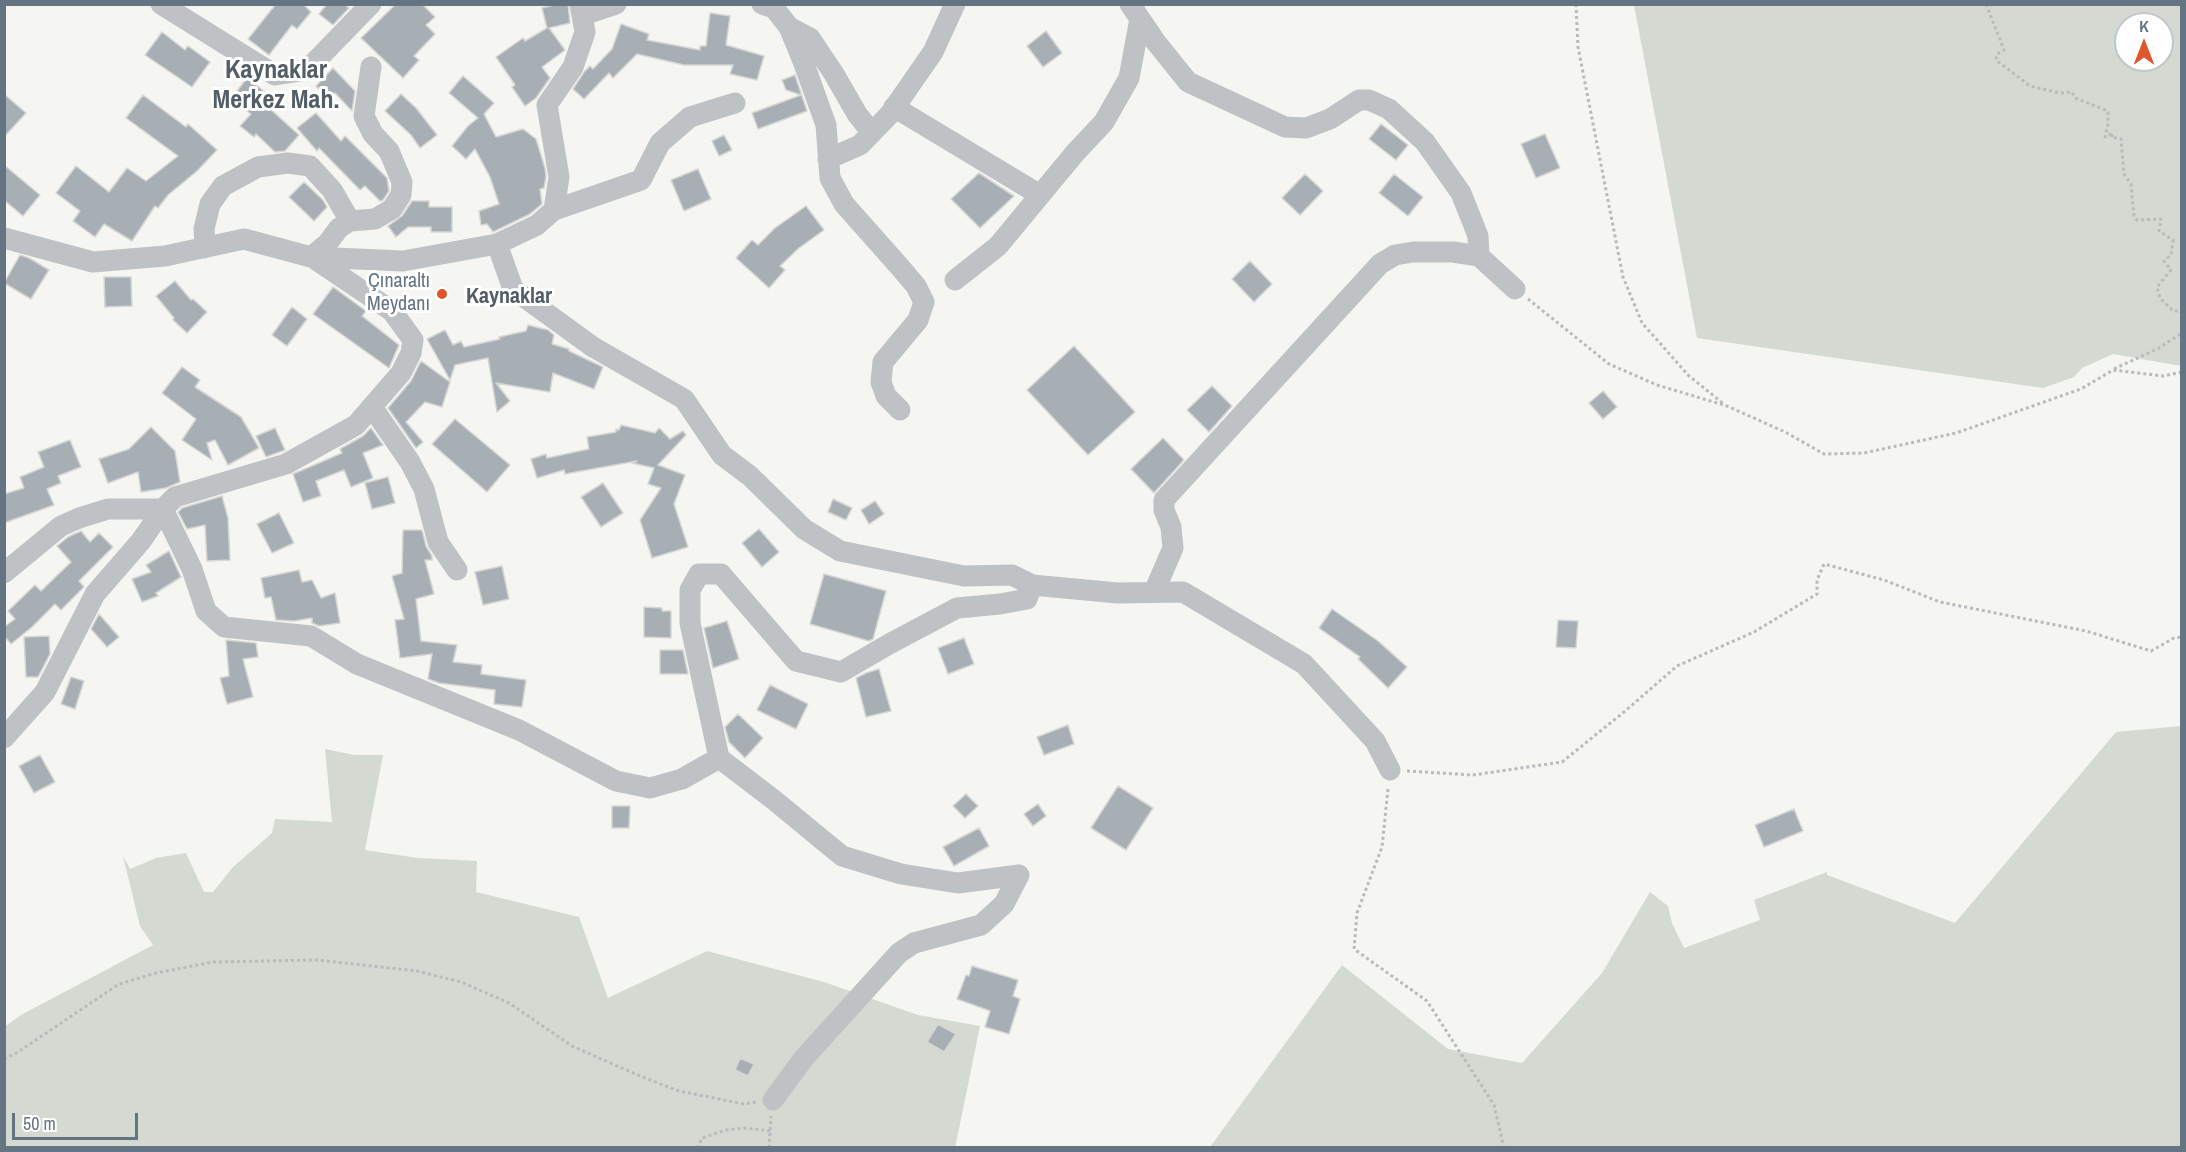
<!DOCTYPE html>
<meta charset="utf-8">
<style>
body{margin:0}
#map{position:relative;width:2186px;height:1152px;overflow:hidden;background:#f5f5f1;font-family:"Archivo Narrow",sans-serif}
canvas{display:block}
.frame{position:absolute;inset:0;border:6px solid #657482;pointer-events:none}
.north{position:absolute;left:2114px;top:12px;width:60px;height:60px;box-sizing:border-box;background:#fff;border:2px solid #c1c7cd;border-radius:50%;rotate:0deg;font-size:16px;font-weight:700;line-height:24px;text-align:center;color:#657482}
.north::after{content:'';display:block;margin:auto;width:21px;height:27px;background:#de5629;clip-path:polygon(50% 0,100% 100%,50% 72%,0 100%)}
.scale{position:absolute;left:12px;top:1113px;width:126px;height:27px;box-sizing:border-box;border:3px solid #657482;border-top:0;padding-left:8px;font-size:18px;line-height:21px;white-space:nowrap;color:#657482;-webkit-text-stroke:4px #fff;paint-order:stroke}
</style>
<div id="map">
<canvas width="2186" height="1152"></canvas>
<div class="frame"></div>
<div class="north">K</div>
<div class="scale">50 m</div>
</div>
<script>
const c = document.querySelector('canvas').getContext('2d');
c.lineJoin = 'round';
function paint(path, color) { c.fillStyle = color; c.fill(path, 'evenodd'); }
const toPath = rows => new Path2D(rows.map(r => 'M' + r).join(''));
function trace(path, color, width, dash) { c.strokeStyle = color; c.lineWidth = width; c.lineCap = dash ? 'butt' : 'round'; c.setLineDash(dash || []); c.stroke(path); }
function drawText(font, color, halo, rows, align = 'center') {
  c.font = font + ' "Archivo Narrow",sans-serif'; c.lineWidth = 6; c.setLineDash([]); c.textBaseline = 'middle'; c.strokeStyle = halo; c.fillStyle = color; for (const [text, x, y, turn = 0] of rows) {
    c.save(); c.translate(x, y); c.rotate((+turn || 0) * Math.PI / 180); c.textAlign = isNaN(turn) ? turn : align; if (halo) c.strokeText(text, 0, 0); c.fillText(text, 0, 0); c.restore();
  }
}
const green = toPath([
 [1634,5,2181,5,2181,366,2113,354,2082,368,2074,377,2043,388,1697,338],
 [2126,24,2162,24,2162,60,2126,60],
 [2181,726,2181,1147,1210,1147,1342,965,1448,1049,1522,1063,1602,973,1650,892,1668,906,1672,923,1684,948,1760,920,1754,900,1827,872,1827,875,1955,923,2116,732],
 [325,749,354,755,383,755,365,850,418,858,477,861,476,892,579,917,608,998,707,951,824,982,918,1015,980,1026,955,1148,5,1147,4,1027,21,1015,153,945,140,926,123,856,130,869,156,858,186,853,204,892,213,892,233,867,272,833,275,819,332,822]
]);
const building = toPath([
 [276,4,303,4,311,12,297,29,292,25,269,55,248,39,276,4],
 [327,4,344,4,349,8,333,25,319,14,327,4],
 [396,4,422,4,435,17,426,25,435,34,414,56,419,60,403,78,361,38,396,4],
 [558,4,568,4,570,23,549,28,565,50,542,67,550,78,536,98,525,106,512,87,515,85,496,57,523,38,525,41,547,28,542,8,558,4],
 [710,13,730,16,726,45,764,56,757,80,730,74,733,65,684,65,637,54,613,78,609,73,584,99,573,89,584,72,590,66,593,69,612,49,621,24,649,34,647,40,700,50,700,46,706,46,710,13],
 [1046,31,1062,53,1043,67,1027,46,1046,31],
 [162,32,185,50,188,46,210,62,192,87,145,55,162,32],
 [333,68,355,91,352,111,335,93,328,99,316,86,333,68],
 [795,75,807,111,758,129,752,113,801,95,786,90,782,80,795,75],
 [463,76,494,103,484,114,496,137,523,129,536,139,545,168,546,177,544,188,540,189,542,204,530,214,493,232,487,224,481,225,479,211,499,204,490,177,475,149,466,159,452,146,468,126,478,118,449,93,463,76],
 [247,78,274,99,268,107,299,135,285,151,275,152,256,134,254,137,240,126,251,114,231,99,247,78],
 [4,94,26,113,4,137,4,94],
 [401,94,416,108,437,135,420,148,411,135,385,111,401,94],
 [143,95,186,127,188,124,217,150,197,171,168,195,158,208,155,206,132,241,104,224,95,237,73,221,80,211,56,193,76,166,109,192,127,168,146,181,178,156,126,118,143,95],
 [316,113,341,141,345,136,387,178,389,191,383,200,380,201,365,186,360,190,319,148,317,151,297,128,316,113],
 [1381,124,1408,145,1396,160,1369,139,1381,124],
 [1545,134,1560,168,1536,178,1521,144,1545,134],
 [724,135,732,150,719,156,712,141,724,135],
 [4,165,40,195,23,216,4,200,4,165],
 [698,169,711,199,684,211,671,180,698,169],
 [979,173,1014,196,980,228,951,199,979,173],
 [1305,174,1323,191,1300,215,1282,198,1305,174],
 [1394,174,1423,197,1408,216,1379,193,1394,174],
 [304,182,323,200,327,207,314,221,289,197,304,182],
 [412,201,429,201,429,207,452,207,452,232,431,232,431,227,408,227,396,237,388,226,402,216,412,201],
 [806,206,824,230,799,248,780,266,785,270,769,288,736,258,752,240,758,245,775,228,806,206],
 [20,255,29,258,49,270,31,299,4,283,20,255],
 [1250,261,1272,284,1254,302,1232,279,1250,261],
 [104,277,131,277,132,306,105,307,104,277],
 [175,281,191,300,193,299,207,312,187,333,173,320,174,318,156,296,175,281],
 [333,287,366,311,362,316,399,345,389,368,313,314,333,287],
 [292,307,307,319,287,346,272,335,292,307],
 [528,325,548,330,554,335,552,344,569,349,569,351,603,367,594,389,553,373,550,392,496,383,510,401,497,412,488,358,455,365,450,380,427,339,445,330,453,345,461,341,464,347,500,339,499,337,526,331,528,325],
 [1074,346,1135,412,1088,455,1027,390,1074,346],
 [421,361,450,382,442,407,425,402,406,422,423,442,416,448,388,408,411,381,421,361],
 [182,367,200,380,195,387,241,417,259,448,228,465,215,440,207,443,212,460,182,440,196,419,162,393,182,367],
 [1212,386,1232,406,1209,432,1187,410,1212,386],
 [1603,391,1617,407,1603,419,1589,403,1603,391],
 [455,419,510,465,487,492,432,444,455,419],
 [621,425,655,433,659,428,670,439,683,431,686,435,658,465,685,475,674,504,688,547,652,558,640,520,661,488,648,484,654,468,632,463,637,461,565,474,564,470,537,478,531,459,546,454,547,458,589,449,587,437,616,432,616,429,619,430,621,425],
 [151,427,175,451,180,482,166,488,141,492,138,472,108,483,99,459,129,449,151,427],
 [275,428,285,450,266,457,256,436,275,428],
 [371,428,383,445,363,453,373,478,351,487,344,470,316,481,321,496,303,502,293,474,342,453,340,449,363,436,371,428],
 [1163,438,1184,460,1154,493,1131,469,1163,438],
 [70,440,81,467,58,476,61,483,47,489,54,505,4,523,4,494,24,488,20,477,44,467,38,452,70,440],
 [388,477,395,503,372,509,365,483,388,477],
 [603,483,623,513,601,527,581,497,603,483],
 [222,496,228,518,230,560,207,561,205,525,187,529,178,512,182,508,222,496],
 [833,499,852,508,846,520,828,512,833,499],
 [875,501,884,514,869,524,861,510,875,501],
 [279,513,294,543,272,553,257,524,279,513],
 [759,529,779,552,762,567,742,543,759,529],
 [403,530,422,530,426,546,432,556,432,560,425,560,434,594,416,599,421,641,457,645,453,662,482,665,481,674,526,680,522,707,494,704,495,690,439,683,428,679,432,654,400,658,395,620,404,619,392,576,402,573,403,530],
 [81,531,90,542,99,533,113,547,79,581,84,587,61,610,55,604,32,627,11,644,4,636,4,627,15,619,8,611,35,585,41,591,71,562,57,546,68,537,81,531],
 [169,551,181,577,156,593,158,596,142,602,132,579,151,572,146,565,169,551],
 [502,566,509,599,483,605,475,572,502,566],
 [299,570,302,582,312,580,321,598,335,593,340,623,319,626,312,623,312,618,294,621,276,620,271,597,265,598,261,578,299,570],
 [824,574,886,591,873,639,869,641,810,624,824,574],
 [644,607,662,608,662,611,671,611,671,638,644,637,644,607],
 [1332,609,1378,641,1407,667,1388,688,1358,659,1360,657,1319,628,1332,609],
 [99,614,119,637,107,647,91,629,99,614],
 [1558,620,1578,621,1576,648,1556,647,1558,620],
 [727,621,739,659,713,668,704,628,727,621],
 [49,636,50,654,38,677,26,677,24,637,49,636],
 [964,638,974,664,948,674,938,648,964,638],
 [226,640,256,643,258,657,243,659,253,697,227,704,220,678,229,676,226,640],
 [660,650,683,650,688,674,660,674,660,650],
 [879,669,891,711,866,717,856,678,866,673,879,669],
 [71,677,84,681,75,709,61,704,71,677],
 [770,685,808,704,796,729,757,710,770,685],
 [738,714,763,738,745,758,729,742,725,727,738,714],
 [1068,725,1074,744,1044,755,1037,737,1068,725],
 [40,755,55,782,34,793,19,766,40,755],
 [1118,786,1153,808,1126,850,1091,828,1118,786],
 [966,794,978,806,965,818,953,806,966,794],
 [1038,804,1046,816,1033,826,1024,814,1038,804],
 [612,806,630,806,629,828,612,828,612,806],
 [1794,809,1803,831,1764,847,1755,825,1794,809],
 [979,828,989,846,954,866,943,847,979,828],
 [972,966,1018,980,1013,996,1020,999,1009,1034,985,1027,990,1011,957,999,966,975,969,976,972,966],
 [938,1024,956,1034,944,1052,927,1042,938,1024],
 [740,1058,754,1064,748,1076,735,1070,740,1058]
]);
const path = toPath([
 [1576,4,1578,47,1623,277,1642,323,1688,375,1725,405],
 [1986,4,2004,50,1997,54,1996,60,2030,86,2060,93,2072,92,2075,98,2108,111,2108,124,2105,137,2113,133,2111,137,2121,139,2124,174,2131,184,2134,216,2137,220,2161,219,2159,231,2173,240,2171,255,2164,261,2171,270,2157,287,2160,298,2173,311,2180,311,2182,314],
 [1528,299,1609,364,1657,385,1727,406,1785,432,1824,454,1864,453,1956,433,2081,389,2113,370,2163,376,2182,372],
 [2114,369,2159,348,2182,333],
 [1407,771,1473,775,1562,762,1624,712,1677,666,1754,632,1817,594,1817,580,1824,564,1884,580,1940,602,2086,631,2151,651,2174,638,2182,637],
 [1388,789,1382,847,1357,913,1354,949,1427,1001,1494,1105,1504,1148],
 [4,1059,18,1052,119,984,156,973,213,962,317,960,417,971,461,982,509,1003,572,1046,640,1076,679,1091,744,1104,756,1102],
 [697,1148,702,1138,726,1130,745,1128,770,1131],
 [769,1148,771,1116]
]);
const minor = toPath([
 [161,4,275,75,307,70,371,4],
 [762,4,774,8,789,27,803,61,826,125,830,178,844,204,899,266,916,286,924,302,918,320,883,362,881,382,886,396,900,410],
 [1130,4,1155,41,1188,82,1285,127,1306,128,1330,119,1359,100,1369,100,1389,109,1425,142,1461,193,1478,236,1479,256],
 [583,15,616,4],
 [789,27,810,38,834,74,857,114,872,133],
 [894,107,1040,195],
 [828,159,860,145,890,114,933,52,955,4],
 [554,210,641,180,660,143,690,117,735,103],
 [4,238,93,262,165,256,244,239,311,257,403,261,497,244,513,289,593,347,684,399,722,455,750,476,804,529,840,551,964,576,1012,575,1032,585,1118,593,1183,592,1304,664,1375,741,1390,770],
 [497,244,537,225,554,210,559,177,547,105,573,67,585,32,580,4],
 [205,248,204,229,210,204,223,186,258,167,288,163,310,166,332,190,350,221],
 [311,257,327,244,339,228,350,221,375,219,392,209,401,195,402,182,389,151,373,134,364,116,371,67],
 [955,280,998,246,1075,153,1104,122,1129,78,1140,19],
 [372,407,410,462,424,489,438,542,457,570],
 [163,509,192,569,206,611,224,627,311,636,357,664,519,730,616,781,650,788,682,779,719,758],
 [4,573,61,526,79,518,108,509,163,509],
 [1154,592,1173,548,1171,527,1164,510,1164,500,1380,264,1395,255,1413,252,1453,252,1479,256,1515,289],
 [4,738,45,692,95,594,141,541,163,509,175,497,286,464,356,425,401,373,411,353,413,340,392,311,312,257],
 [773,1100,804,1058,899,953,914,943,981,925,1004,904,1019,875,958,883,901,874,842,856,774,800,719,758,690,623,690,590,699,574,721,574,796,661,841,672,891,643,957,608,1000,604,1027,599,1032,585]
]);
const markers = [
 [442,294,6,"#de5629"]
];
const poiNames = [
 ["Çınaraltı",430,282],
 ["Meydanı",430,305]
];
const quarterNames = [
 ["Kaynaklar",509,297]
];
const districtNames = [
 ["Kaynaklar",276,71],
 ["Merkez Mah.",276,101]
];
paint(green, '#d4dad1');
paint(building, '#a7aeb4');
trace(building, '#d6d6d4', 1.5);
trace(path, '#b8bbbd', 3, [3, 3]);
trace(minor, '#bec2c5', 21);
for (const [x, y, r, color] of markers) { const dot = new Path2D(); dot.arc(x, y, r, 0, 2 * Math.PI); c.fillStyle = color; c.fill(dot); trace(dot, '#fff', 2); }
drawText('20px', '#657482', '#fff', poiNames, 'right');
drawText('bold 22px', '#535e67', '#fff', quarterNames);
drawText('bold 26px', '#535e67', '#fff', districtNames);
</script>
